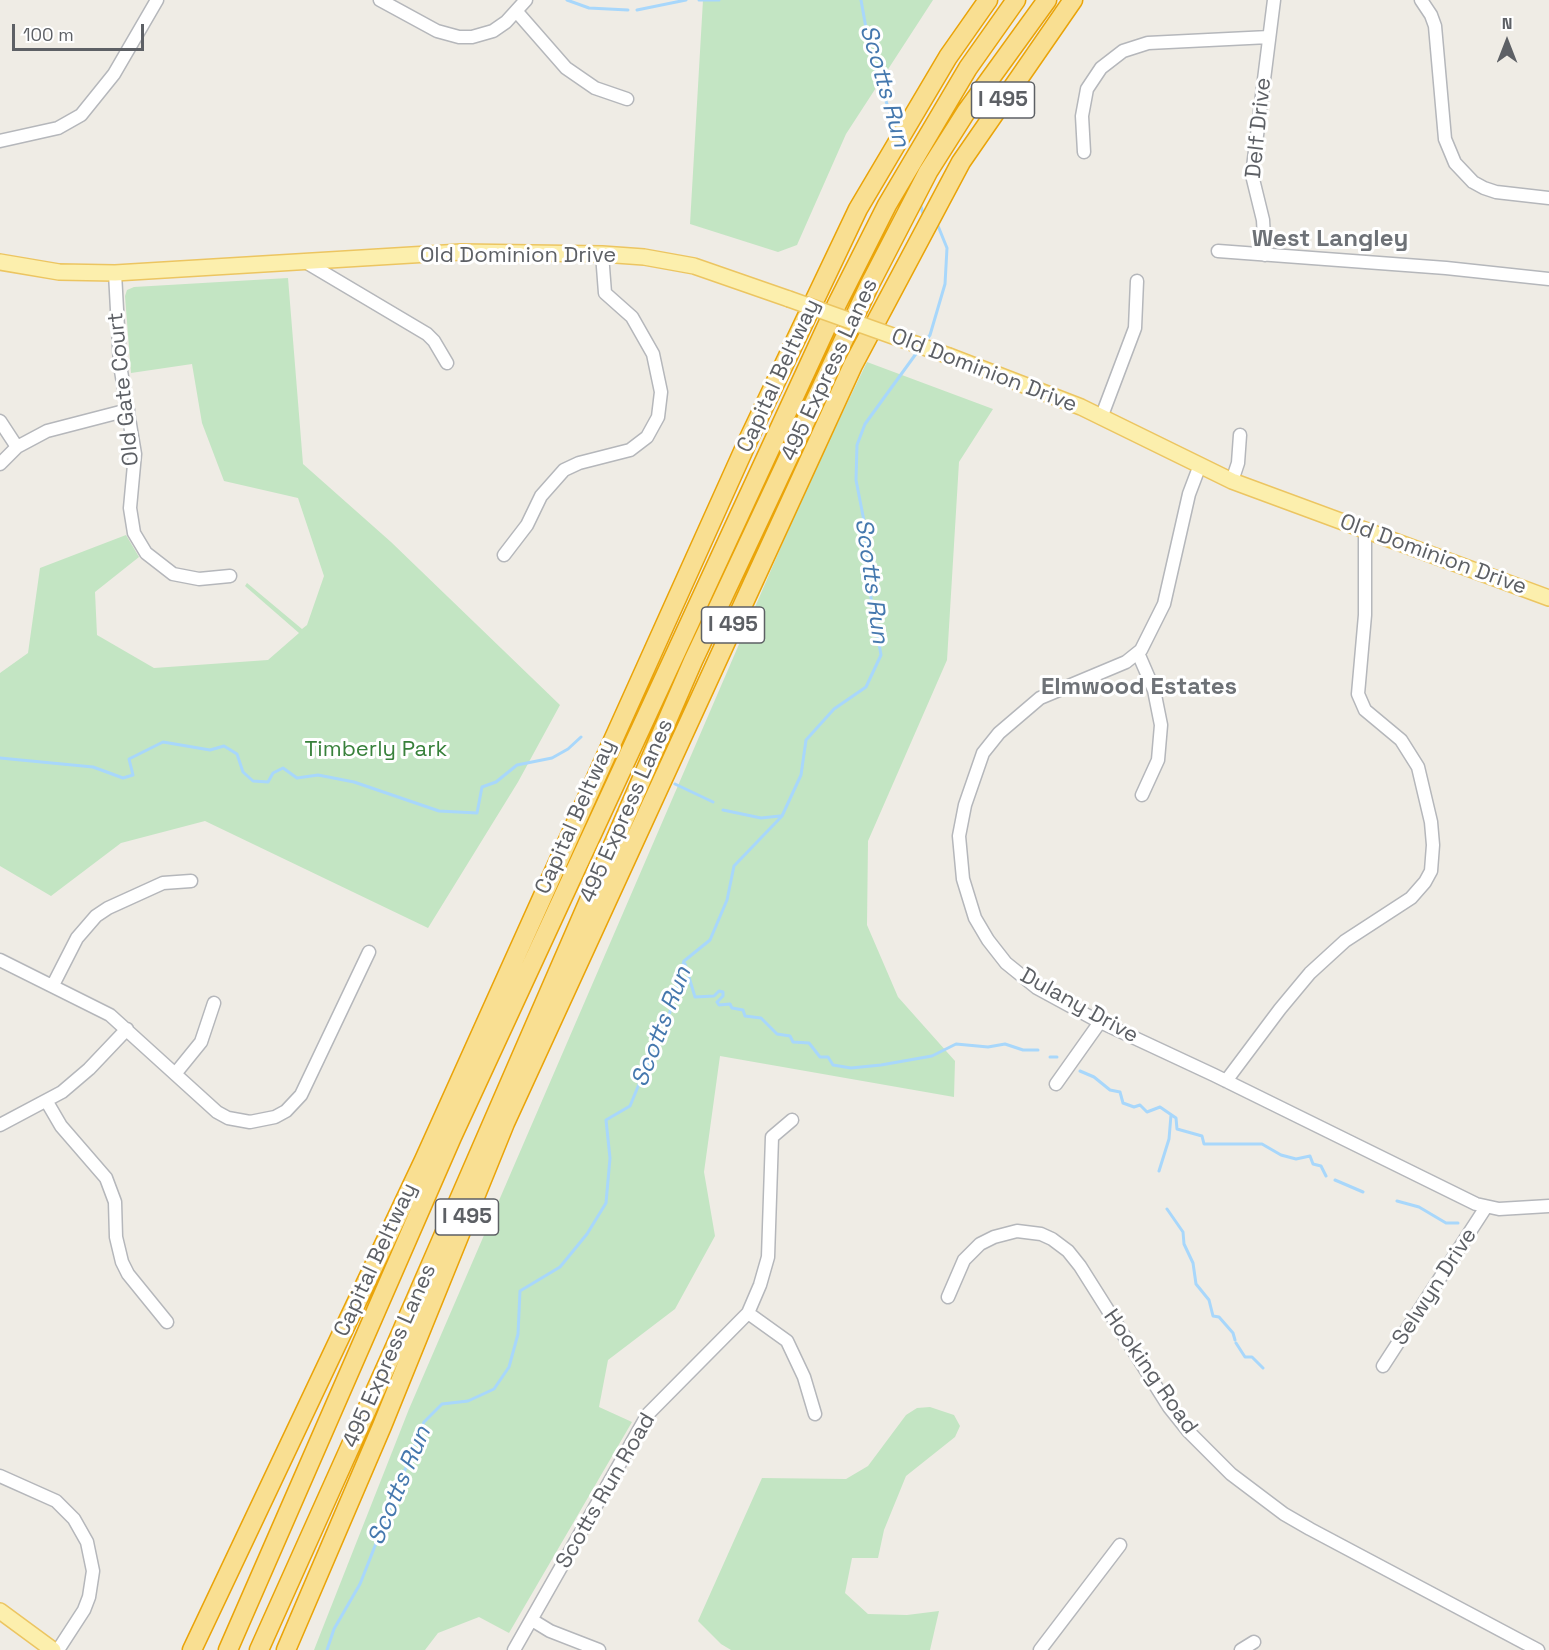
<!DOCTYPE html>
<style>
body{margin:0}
#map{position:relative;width:1549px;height:1650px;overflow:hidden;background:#efece5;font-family:"Space Grotesk",sans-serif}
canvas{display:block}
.north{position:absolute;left:1477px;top:12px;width:60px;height:60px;-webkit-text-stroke:4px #fff;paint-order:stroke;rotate:0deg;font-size:16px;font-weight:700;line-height:24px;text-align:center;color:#5d6065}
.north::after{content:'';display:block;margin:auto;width:21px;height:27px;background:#5d6065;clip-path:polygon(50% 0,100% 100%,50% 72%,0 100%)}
.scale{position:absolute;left:12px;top:24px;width:132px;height:27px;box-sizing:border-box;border:3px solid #5d6065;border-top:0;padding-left:8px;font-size:18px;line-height:21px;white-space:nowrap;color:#5d6065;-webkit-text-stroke:4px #fff;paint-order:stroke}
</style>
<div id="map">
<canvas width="1549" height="1650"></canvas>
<div class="north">N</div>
<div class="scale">100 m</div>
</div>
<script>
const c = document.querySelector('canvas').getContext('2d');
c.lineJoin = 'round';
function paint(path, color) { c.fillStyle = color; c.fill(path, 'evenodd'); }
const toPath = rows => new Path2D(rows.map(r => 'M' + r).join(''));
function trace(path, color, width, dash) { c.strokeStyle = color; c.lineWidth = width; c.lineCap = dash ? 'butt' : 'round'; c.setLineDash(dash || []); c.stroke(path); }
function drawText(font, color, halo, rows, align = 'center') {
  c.font = font + ' "Space Grotesk",sans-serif'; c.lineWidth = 6; c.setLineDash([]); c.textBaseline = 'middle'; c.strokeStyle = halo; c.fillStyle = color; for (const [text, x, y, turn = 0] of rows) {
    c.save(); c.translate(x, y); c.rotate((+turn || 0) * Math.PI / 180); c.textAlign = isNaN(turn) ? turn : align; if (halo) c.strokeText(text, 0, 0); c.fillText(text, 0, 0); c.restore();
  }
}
const green = toPath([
 [703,0,933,0,846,134,797,245,778,252,690,224],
 [288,278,303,464,391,542,560,705,518,782,428,928,205,821,121,843,51,896,0,866,0,673,28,653,40,568,126,535,139,557,95,592,97,635,154,668,268,660,299,633,245,586,247,583,302,629,307,625,324,576,298,498,224,481,202,423,192,364,131,373,125,296,127,290,134,287],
 [867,362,993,409,959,462,947,660,868,841,867,925,898,997,955,1061,954,1097,720,1056,704,1172,715,1236,675,1309,608,1360,599,1407,632,1422,509,1633,479,1617,438,1633,425,1650,314,1650,409,1409,809,482],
 [930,1407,954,1415,960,1426,955,1437,906,1476,884,1530,878,1558,852,1558,845,1593,868,1614,907,1615,939,1611,930,1650,731,1650,721,1644,698,1621,762,1478,846,1479,868,1466,906,1415,917,1408]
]);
const stream = toPath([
 [567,0,589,8,628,10],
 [699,0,719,0],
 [861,0,871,56,896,131],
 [637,10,686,0],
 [920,203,924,217],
 [924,343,930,335,945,284,947,248,936,221],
 [0,758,93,767,123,778,133,775,129,759,163,742,210,750,224,746,237,754,243,772,253,781,268,782,273,773,283,768,297,778,318,775,354,782,439,811,477,813,482,787,496,782,517,765,552,758,568,749,581,737],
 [675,784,713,802],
 [723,810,761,818,780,816],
 [685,964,695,997,714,996,719,991,723,992,723,996,717,1002,719,1005,730,1004,732,1008,743,1010,745,1016,761,1018,777,1034,790,1036,793,1042,809,1043,820,1057,828,1057,833,1065,851,1068,881,1065,932,1056,956,1044,988,1047,1005,1044,1023,1050,1038,1050],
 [1050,1057,1057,1057],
 [1080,1071,1094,1077,1110,1090,1120,1092,1123,1103,1134,1107,1140,1105,1147,1112,1160,1107,1176,1118,1177,1129,1202,1136,1204,1144,1262,1144,1281,1155,1296,1159,1310,1156,1313,1164,1321,1166,1326,1176],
 [1159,1171,1169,1139,1171,1115],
 [1335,1180,1363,1192],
 [1397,1201,1419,1207,1446,1223,1458,1223],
 [1167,1209,1183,1232,1184,1244,1193,1263,1196,1284,1209,1300,1213,1316,1219,1317,1233,1333,1235,1340],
 [1236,1343,1245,1357,1252,1357,1263,1368],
 [327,1650,334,1629,360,1584,424,1422,442,1404,468,1401,494,1389,509,1367,518,1334,520,1291,560,1267,587,1234,606,1203,610,1158,606,1120,630,1106,646,1067,663,1037,684,961,710,940,727,900,734,866,782,816,801,775,806,740,834,709,866,687,881,655,867,575,865,526,856,480,857,445,865,424,918,351]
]);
const minor = toPath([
 [380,0,437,31,459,37,472,37,493,31,506,22,526,0],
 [1421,0,1431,15,1435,26,1445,139,1455,163,1473,182,1484,188,1496,192,1549,198],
 [517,12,566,68,595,88,627,99],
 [0,141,58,128,81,115,114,74,157,0],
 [1084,152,1082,116,1087,89,1101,68,1123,51,1148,43,1269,37],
 [1218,251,1446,268,1549,279],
 [1265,255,1263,220,1252,175,1274,0],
 [304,261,427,334,434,341,447,363],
 [115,273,120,365,135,454,130,508,134,533,146,553,173,574,199,579,230,576],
 [1101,418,1135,328,1137,281],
 [0,421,17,447],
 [0,464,17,447,47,431,128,410],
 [1200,465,1189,494,1164,604,1141,650,1126,662,1040,698,999,733,983,753,965,805,959,836,963,879,975,918,988,940,1006,963,1037,988,1094,1019,1214,1075,1476,1204,1499,1209,1549,1206],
 [1232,481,1238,463,1240,435],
 [504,555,527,525,541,496,564,470,579,463,630,450,647,437,658,417,661,392,653,354,632,317,605,293,602,254],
 [1138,653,1154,690,1161,725,1158,760,1142,795],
 [0,960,110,1015,217,1112,228,1118,250,1122,275,1117,286,1111,301,1095,369,952],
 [53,985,77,938,96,916,108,908,163,883,191,881],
 [175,1074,201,1042,214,1003],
 [1226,1081,1280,1009,1310,973,1345,941,1411,898,1425,882,1431,871,1433,845,1431,822,1418,767,1401,740,1365,710,1358,694,1365,615,1365,530],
 [1056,1084,1100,1022],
 [47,1102,61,1126,106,1178,115,1202,116,1237,122,1262,128,1274,167,1322],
 [0,1125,62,1092,89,1069,127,1029],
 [948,1297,964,1260,980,1244,994,1237,1017,1231,1041,1234,1052,1239,1068,1251,1080,1266,1169,1407,1189,1432,1231,1474,1284,1514,1310,1529,1538,1650],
 [748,1313,787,1341,804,1377,815,1414],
 [1383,1366,1486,1207],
 [0,1476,56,1501,74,1519,87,1542,93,1571,89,1597,84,1610,58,1650],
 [532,1620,550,1631,599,1650],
 [514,1650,648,1414,748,1313,760,1285,768,1257,772,1137,792,1120],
 [1040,1650,1120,1545],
 [1241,1650,1254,1642]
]);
const major = toPath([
 [0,262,59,272,115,273,461,252,602,254,644,257,694,266,789,299],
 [949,356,1081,407,1232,481,1549,598],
 [0,1611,53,1650]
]);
const highway = toPath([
 [192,1650,424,1160,750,436,858,209,948,57,988,0],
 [228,1650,452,1137,837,304,887,205,968,68,1016,0],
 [259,1650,395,1347,693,661,869,286,928,172,966,112,1047,0],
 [286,1650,382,1426,505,1123,853,365,961,162,1073,0]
]);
const majorBridge = toPath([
 [789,299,949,356]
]);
const shields = [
 [1003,100,63],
 [733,625,63],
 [467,1217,63]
];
const shieldNames = [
 ["I 495",1003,100],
 ["I 495",733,625],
 ["I 495",467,1217]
];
const streetNames = [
 ["Delf Drive",1259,128,-84],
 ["Old Dominion Drive",518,256],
 ["495 Express Lanes",830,370,-65],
 ["Old Dominion Drive",984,371,21],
 ["Capital Beltway",779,376,-65],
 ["Old Gate Court",124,389,-96],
 ["Old Dominion Drive",1433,555,20],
 ["495 Express Lanes",627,811,-66],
 ["Capital Beltway",576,817,-66],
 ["Dulany Drive",1079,1006,29],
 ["Capital Beltway",376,1260,-65],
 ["Selwyn Drive",1435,1287,-57],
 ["495 Express Lanes",390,1356,-66],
 ["Hooking Road",1150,1372,55],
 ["Scotts Run Road",606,1491,-60]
];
const parkNames = [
 ["Timberly Park",376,750]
];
const waterNames = [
 ["Scotts Run",884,86,74],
 ["Scotts Run",871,581,82],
 ["Scotts Run",662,1027,-69],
 ["Scotts Run",400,1486,-67]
];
const neighbourhoodNames = [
 ["West Langley",1330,239],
 ["Elmwood Estates",1139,687]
];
paint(green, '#c3e5c3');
trace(stream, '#a8d7fb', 3);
trace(minor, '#b5b7bb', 15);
trace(major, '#ecc561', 18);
trace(highway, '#eaa409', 21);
trace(minor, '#fff', 12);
trace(major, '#fcefad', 15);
trace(highway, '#f9df92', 18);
trace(majorBridge, '#ecc561', 18, []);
trace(majorBridge, '#fcefad', 15);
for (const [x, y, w] of shields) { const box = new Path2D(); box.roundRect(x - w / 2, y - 18, w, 36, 4.5); c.fillStyle = '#fff'; c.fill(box); trace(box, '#5d6065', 1.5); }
drawText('bold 21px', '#5d6065', null, shieldNames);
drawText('22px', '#5d6065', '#fff', streetNames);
drawText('22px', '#38813b', '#fff', parkNames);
drawText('italic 24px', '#4578ae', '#fff', waterNames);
drawText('bold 24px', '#6e7277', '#fff', neighbourhoodNames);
</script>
